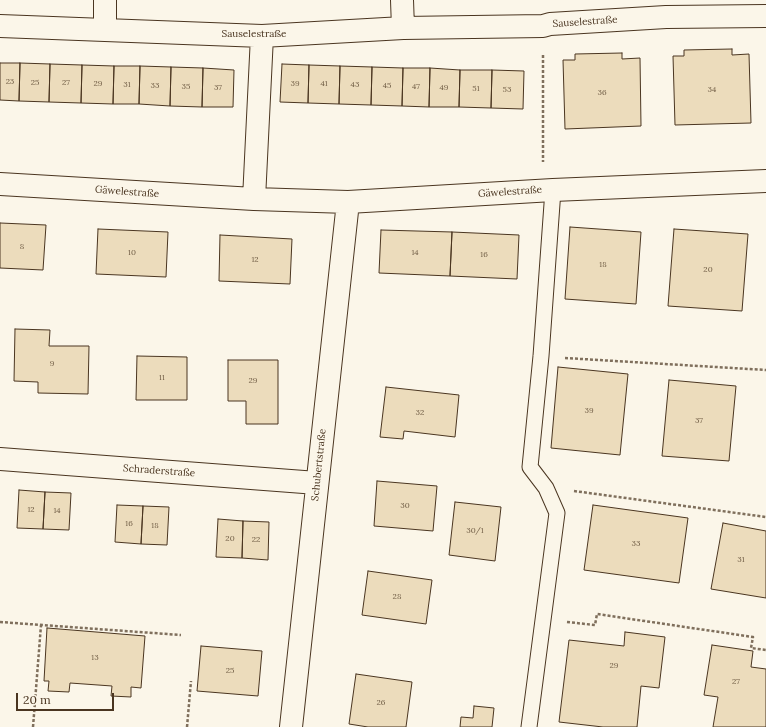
<!DOCTYPE html>
<meta charset="utf-8">
<style>
body{margin:0}
#map{position:relative;width:766px;height:727px;overflow:hidden;background:#fbf6e9;font-family:Lora,serif}
canvas{display:block}
.scale{position:absolute;left:16px;top:693px;width:98px;height:18px;box-sizing:border-box;border:2px solid #4a3520;border-top:0;padding-left:5px;font-size:12px;line-height:14px;white-space:nowrap;color:#4a3520;-webkit-text-stroke:3px #fbf6e9;paint-order:stroke}
</style>
<div id="map">
<canvas width="766" height="727"></canvas>
<div class="scale">20 m</div>
</div>
<script>
const c = document.querySelector('canvas').getContext('2d');
c.lineJoin = 'round';
function paint(path, color) { c.fillStyle = color; c.fill(path, 'evenodd'); }
const toPath = rows => new Path2D(rows.map(r => 'M' + r).join(''));
function trace(path, color, width, dash) { c.strokeStyle = color; c.lineWidth = width; c.lineCap = dash ? 'butt' : 'round'; c.setLineDash(dash || []); c.stroke(path); }
function drawText(font, color, halo, rows, align = 'center') {
  c.font = font + ' Lora,serif'; c.lineWidth = 3; c.setLineDash([]); c.textBaseline = 'middle'; c.strokeStyle = halo; c.fillStyle = color; for (const [text, x, y, turn = 0] of rows) {
    c.save(); c.translate(x, y); c.rotate((+turn || 0) * Math.PI / 180); c.textAlign = isNaN(turn) ? turn : align; if (halo) c.strokeText(text, 0, 0); c.fillText(text, 0, 0); c.restore();
  }
}
const building = toPath([
 [732,49,732,55,749,54,751,123,675,125,673,56,684,56,684,50,732,49],
 [622,53,622,59,640,58,641,126,565,129,563,60,575,60,575,54,622,53],
 [0,63,20,63,19,101,0,100,0,63],
 [20,63,50,64,49,102,19,101,20,63],
 [50,64,82,65,81,103,49,102,50,64],
 [282,64,309,65,308,103,280,102,282,64],
 [82,65,114,66,113,104,81,103,82,65],
 [309,65,340,66,339,104,308,103,309,65],
 [114,66,140,66,139,104,113,104,114,66],
 [140,66,171,67,170,106,139,104,140,66],
 [340,66,372,67,371,105,339,104,340,66],
 [171,67,203,68,202,107,170,106,171,67],
 [372,67,403,68,402,106,371,105,372,67],
 [203,68,234,70,233,107,202,107,203,68],
 [403,68,430,68,429,107,402,106,403,68],
 [430,68,460,70,459,107,429,107,430,68],
 [460,70,492,70,491,108,459,107,460,70],
 [492,70,524,71,523,109,491,108,492,70],
 [0,223,46,225,43,270,0,268,0,223],
 [570,227,641,232,636,304,565,299,570,227],
 [98,229,168,232,166,277,96,274,98,229],
 [674,229,748,234,742,311,668,306,674,229],
 [381,230,452,232,450,276,379,273,381,230],
 [452,232,519,235,517,279,450,276,452,232],
 [220,235,292,239,290,284,219,281,220,235],
 [15,329,50,330,49,346,89,346,88,394,38,393,38,382,14,381,15,329],
 [137,356,187,357,187,400,136,400,137,356],
 [228,360,278,360,278,424,246,424,246,401,228,401,228,360],
 [558,367,628,374,620,455,551,448,558,367],
 [669,380,736,386,729,461,662,456,669,380],
 [386,387,459,395,455,437,404,431,403,439,380,437,386,387],
 [377,481,437,486,433,531,374,526,377,481],
 [19,490,45,492,43,529,17,528,19,490],
 [45,492,71,493,69,530,43,529,45,492],
 [455,502,501,507,495,561,449,555,455,502],
 [117,505,143,506,141,544,115,542,117,505],
 [593,505,688,518,679,583,584,570,593,505],
 [143,506,169,507,167,545,141,544,143,506],
 [218,519,243,521,242,558,216,557,218,519],
 [243,521,269,522,268,560,242,558,243,521],
 [723,523,766,531,766,598,711,589,723,523],
 [368,571,432,580,426,624,362,615,368,571],
 [47,628,145,636,141,688,131,687,131,697,111,696,112,686,70,683,69,692,48,691,49,681,44,681,47,628],
 [625,632,665,637,659,688,641,686,637,727,603,727,559,722,569,640,624,646,625,632],
 [712,645,753,651,751,667,766,669,766,727,713,727,718,697,704,695,712,645],
 [201,646,262,651,258,696,197,691,201,646],
 [356,674,412,682,406,727,368,727,349,724,356,674],
 [474,706,494,708,492,727,460,727,461,717,473,718,474,706]
]);
const path = toPath([
 [543,55,543,162],
 [565,358,766,370],
 [574,491,766,517],
 [0,622,181,635],
 [567,622,595,625,597,614,753,637,751,648,766,650],
 [33,727,41,625],
 [187,727,191,681]
]);
const lane = toPath([
 [529,727,557,513,546,488,530,467,541,356,553,190]
]);
const street = toPath([
 [402,0,403,28],
 [0,26,262,36,403,28,543,26,550,24,666,17,766,16],
 [105,30,105,0],
 [0,184,254,199,348,202,553,190,766,181],
 [254,199,262,36],
 [0,459,317,483],
 [291,727,348,202]
]);
const numberNames = [
 ["23",10,82],
 ["25",35,83],
 ["27",66,83],
 ["29",98,84],
 ["39",295,84],
 ["41",324,84],
 ["31",127,85],
 ["43",355,85],
 ["33",155,86],
 ["45",387,86],
 ["35",186,87],
 ["47",416,87],
 ["37",218,88],
 ["49",444,88],
 ["51",476,89],
 ["53",507,90],
 ["34",712,90],
 ["36",602,93],
 ["8",22,247],
 ["10",132,253],
 ["14",415,253],
 ["16",484,255],
 ["12",255,260],
 ["18",603,265],
 ["20",708,270],
 ["9",52,364],
 ["11",162,378],
 ["29",253,381],
 ["39",589,411],
 ["32",420,413],
 ["37",699,421],
 ["30",405,506],
 ["12",31,510],
 ["14",57,511],
 ["16",129,524],
 ["18",155,526],
 ["30/1",475,531],
 ["20",230,539],
 ["22",256,540],
 ["33",636,544],
 ["31",741,560],
 ["28",397,597],
 ["13",95,658],
 ["29",614,666],
 ["25",230,671],
 ["27",736,682],
 ["26",381,703]
];
const streetNames = [
 ["Sauselestraße",585,22,-4],
 ["Sauselestraße",254,34],
 ["Gäwelestraße",127,192,4],
 ["Gäwelestraße",510,192,-4],
 ["Schubertstraße",319,465,-84],
 ["Schraderstraße",159,471,4]
];
paint(building, '#ecdcbc');
trace(building, '#4a3520', 1);
trace(lane, '#4a3520', 17);
trace(street, '#4a3520', 24);
trace(path, '#7f6f5c', 2.5, [3, 2]);
trace(lane, '#fbf6e9', 15);
trace(street, '#fbf6e9', 22);
drawText('8px', '#725f47', null, numberNames);
drawText('10px', '#4a3520', '#fbf6e9', streetNames);
</script>
